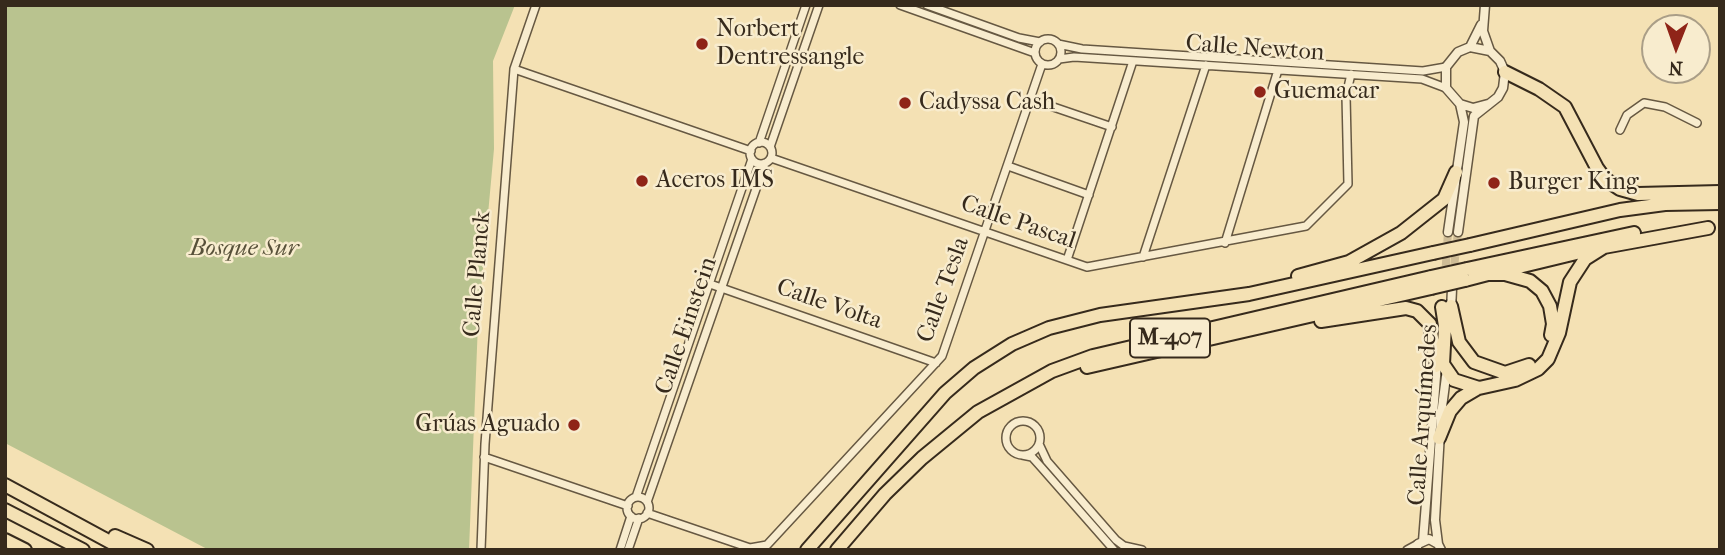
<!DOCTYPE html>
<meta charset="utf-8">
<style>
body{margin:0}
#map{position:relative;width:1725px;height:555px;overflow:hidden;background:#f4e1b4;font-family:"IM FELL French Canon",serif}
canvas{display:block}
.frame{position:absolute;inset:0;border:7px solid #362a1c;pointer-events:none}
.north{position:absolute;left:1641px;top:14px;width:70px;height:70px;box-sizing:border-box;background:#f8ecce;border:2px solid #aa9e87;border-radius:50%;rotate:181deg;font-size:19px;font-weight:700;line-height:28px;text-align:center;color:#362a1c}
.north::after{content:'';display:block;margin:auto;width:24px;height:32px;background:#8f2418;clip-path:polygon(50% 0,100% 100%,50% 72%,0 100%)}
</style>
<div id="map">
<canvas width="1725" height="555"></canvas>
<div class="frame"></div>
<div class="north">N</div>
</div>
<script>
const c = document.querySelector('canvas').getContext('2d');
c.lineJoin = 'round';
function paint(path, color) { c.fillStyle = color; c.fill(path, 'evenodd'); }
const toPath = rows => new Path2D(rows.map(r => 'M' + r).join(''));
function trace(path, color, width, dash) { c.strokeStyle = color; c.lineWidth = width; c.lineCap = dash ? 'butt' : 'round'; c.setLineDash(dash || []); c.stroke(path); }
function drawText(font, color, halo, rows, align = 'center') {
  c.font = font + ' "IM FELL French Canon",serif'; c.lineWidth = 5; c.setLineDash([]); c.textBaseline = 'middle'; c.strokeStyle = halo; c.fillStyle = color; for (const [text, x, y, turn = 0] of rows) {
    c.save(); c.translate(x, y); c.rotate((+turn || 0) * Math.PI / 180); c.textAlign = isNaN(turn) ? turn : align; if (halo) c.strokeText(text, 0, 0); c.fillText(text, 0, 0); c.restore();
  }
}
const green = toPath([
 [5,5,515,5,493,61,494,149,478,323,469,550,209,550,5,443]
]);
const tertiaryTunnel = toPath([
 [1453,276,1458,232],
 [1445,278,1448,232]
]);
const minor = toPath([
 [900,5,1035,53],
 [927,5,1019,38,1040,42],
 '1035 52a13 13 0 1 1 26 0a13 13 0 1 1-26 0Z',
 [1058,44,1082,49,1423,71,1446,67],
 [1059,59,1074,57,1422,79,1446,88],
 [514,69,751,151],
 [1030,99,1112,127],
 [1620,130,1627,115,1644,103,1665,107,1697,123],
 '750 153a11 11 0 1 1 22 0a11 11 0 1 1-22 0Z',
 [759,143,806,5],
 [770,147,819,5],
 [771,158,1087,267,1306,226,1348,184,1346,96,1351,74],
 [1008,166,1089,195],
 [1225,243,1278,70],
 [1143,257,1206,65],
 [1067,260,1133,61],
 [710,284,936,363],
 '1006 438a17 17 0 1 1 34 0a17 17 0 1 1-34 0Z',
 [1039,444,1047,461,1116,540,1124,546,1142,550],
 [1022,455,1032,457,1041,467,1114,550],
 [484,457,628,506],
 [636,497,752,159],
 '627 508a11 11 0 1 1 22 0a11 11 0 1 1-22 0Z',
 [647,502,765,163],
 [647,513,750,548,767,545,942,356,1042,64],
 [481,550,485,444,514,69,536,5],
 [620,550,631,516],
 [628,550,639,518],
 [1407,550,1418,544]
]);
const tertiary = toPath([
 [1485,5,1483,31,1490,51],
 [1470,47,1481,25],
 [1448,232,1464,122,1460,104],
 [1458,232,1474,116,1498,97,1503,88,1505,72,1500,61,1490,51,1470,47,1458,52,1446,67,1446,88,1460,104,1473,108,1488,104],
 [1451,310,1452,289],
 [1423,541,1437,364],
 [1438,544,1435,520,1441,415,1447,369],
 [1416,550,1418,544,1429,539,1438,544,1441,550]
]);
const motorway = toPath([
 [1505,72,1539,89,1565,107,1597,168,1605,179,1620,189,1638,194,1720,192],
 [1470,245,1620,210,1665,204,1720,203],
 [1467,269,1634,233],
 [1502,271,1593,249],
 [1298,276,1349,262,1401,233,1444,199,1456,172],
 [1465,280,1488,274,1505,274,1530,281,1542,291,1550,306,1553,324,1551,335],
 [1451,306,1459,342,1474,362,1505,373,1529,365],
 [1442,307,1445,326,1443,364,1454,380,1479,388,1515,380,1538,369,1548,359,1559,333,1570,282,1585,259,1604,247,1708,228],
 [1321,321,1406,308,1417,311,1430,324,1436,366],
 [1087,367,1431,288],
 [1439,438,1450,411,1461,398,1478,388],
 [5,485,125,550],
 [5,510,83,550],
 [115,536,147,550],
 [5,540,25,550],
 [807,550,945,393,974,368,1012,344,1049,328,1100,315,1249,294,1433,253],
 [837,550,885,494,922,458,978,412,1052,371,1093,356,1431,277]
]);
const motorwayBridge = toPath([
 [1433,253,1470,245],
 [1431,277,1467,269],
 [1431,288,1465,280]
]);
const markers = [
 [702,44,7,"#8f2418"],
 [1260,92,7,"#8f2418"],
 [905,103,7,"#8f2418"],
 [642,181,7,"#8f2418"],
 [1494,183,7,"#8f2418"],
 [574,425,7,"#8f2418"]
];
const shields = [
 [1170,338,80]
];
const shieldNames = [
 ["M-407",1170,338]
];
const poiNames = [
 ["Norbert",716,30],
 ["Dentressangle",716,58],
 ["Guemacar",1274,92],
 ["Cadyssa Cash",919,103],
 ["Aceros IMS",656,181],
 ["Burger King",1508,183],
 ["Grúas Aguado",560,425,"right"]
];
const streetNames = [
 ["Calle Newton",1255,49,4],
 ["Calle Pascal",1018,223,19],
 ["Calle Planck",478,274,-85],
 ["Calle Tesla",944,290,-70],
 ["Calle Volta",829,305,19],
 ["Calle Einstein",687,326,-71],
 ["Calle Arquímedes",1424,415,-86]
];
const parkNames = [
 ["Bosque Sur",244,249]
];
paint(green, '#b9c38f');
trace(tertiaryTunnel, '#cebc96', 8, [8, 4]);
trace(minor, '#665842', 10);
trace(tertiary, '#665842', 11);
trace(motorway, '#362a1c', 16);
trace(minor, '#f8ecce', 7);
trace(tertiary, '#f8ecce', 8);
trace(motorway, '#f4e1b4', 12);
trace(motorwayBridge, '#362a1c', 16, []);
trace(motorwayBridge, '#f4e1b4', 12);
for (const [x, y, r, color] of markers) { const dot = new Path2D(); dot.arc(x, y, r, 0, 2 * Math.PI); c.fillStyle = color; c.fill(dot); trace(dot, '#f8ecce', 2.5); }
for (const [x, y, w] of shields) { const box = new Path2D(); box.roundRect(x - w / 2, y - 19.5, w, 39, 5); c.fillStyle = '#f8ecce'; c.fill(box); trace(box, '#362a1c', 2); }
drawText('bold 23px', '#362a1c', null, shieldNames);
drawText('24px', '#362a1c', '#f8ecce', poiNames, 'left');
drawText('24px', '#362a1c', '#f8ecce', streetNames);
drawText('italic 24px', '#575039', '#f8ecce', parkNames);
</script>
